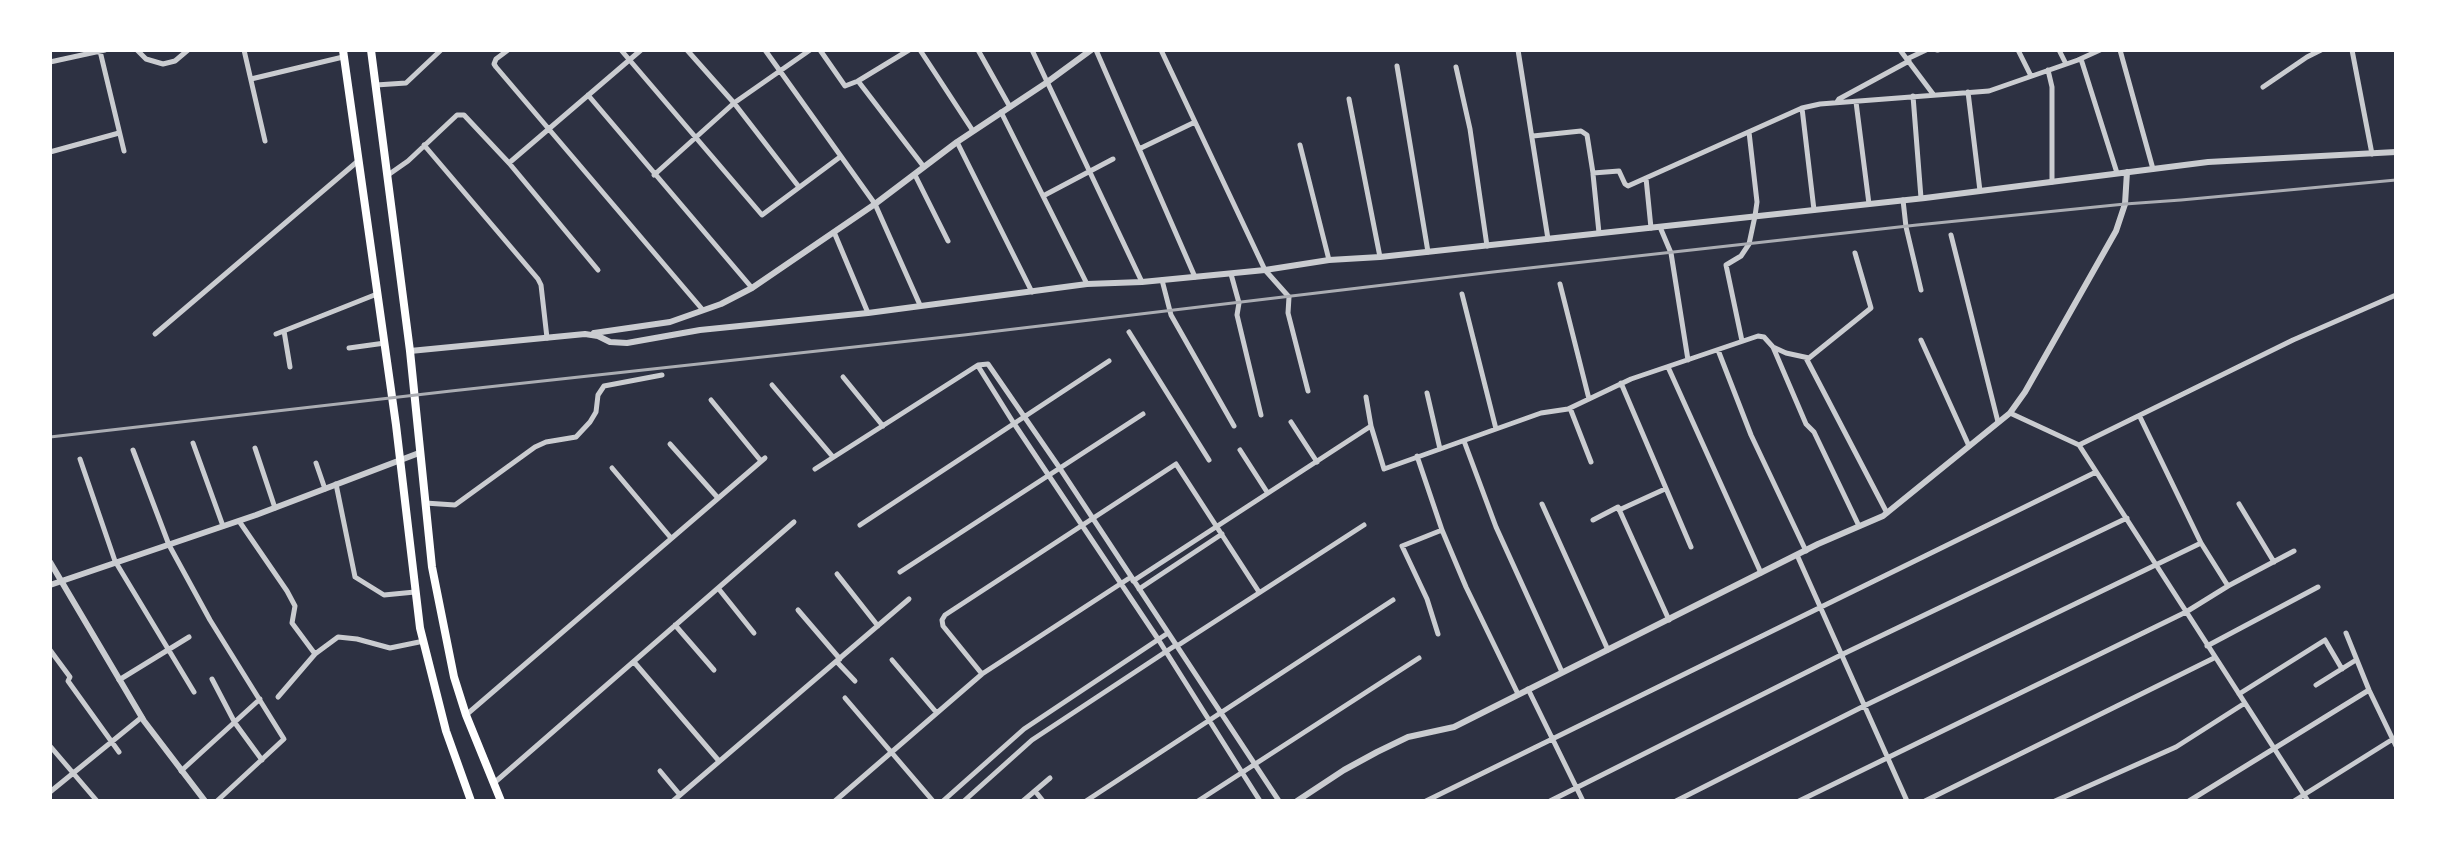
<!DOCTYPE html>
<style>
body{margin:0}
#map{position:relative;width:2446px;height:851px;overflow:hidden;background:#2d3142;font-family:"Sofia Sans Condensed",sans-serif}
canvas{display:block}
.frame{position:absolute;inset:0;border:52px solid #fff;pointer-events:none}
</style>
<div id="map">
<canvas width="2446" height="851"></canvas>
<div class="frame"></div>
</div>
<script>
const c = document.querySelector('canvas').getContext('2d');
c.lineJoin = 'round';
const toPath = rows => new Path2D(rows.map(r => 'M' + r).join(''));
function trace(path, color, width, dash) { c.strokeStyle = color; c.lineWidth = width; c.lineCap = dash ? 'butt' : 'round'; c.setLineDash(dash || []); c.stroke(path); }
const minor = toPath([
 [137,50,146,59,163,64,175,61,188,50],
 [244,50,265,141],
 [508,50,496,59,494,64,496,67,702,309],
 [621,50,762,215,840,157],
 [687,50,734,103,799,187],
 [765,50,875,204,920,305],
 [820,50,845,86,858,81,924,167],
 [920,50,973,131],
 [978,50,1010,107],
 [1032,50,1142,282],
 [1096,50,1195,277],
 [1161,50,1265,270,1289,297,1288,313,1308,391],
 [1518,50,1548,239],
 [1900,50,1933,94],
 [1937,50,1938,50],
 [2018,50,2031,76],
 [2059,50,2066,64],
 [2120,50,2153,169],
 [2352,50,2372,154],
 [100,51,124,151],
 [1907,59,1926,50],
 [2081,59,2117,173],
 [50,62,105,50],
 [1397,66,1428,252],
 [1456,67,1470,129,1487,246],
 [2048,70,2052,87,2052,182],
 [251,79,343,57],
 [858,81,909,50],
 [376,85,406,83,441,50],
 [2263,87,2307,57,2321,50],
 [1968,92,1980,191],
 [588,95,752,288],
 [1913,96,1921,198],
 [1349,99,1380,257],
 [1837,102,1839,99,1909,61],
 [1856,102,1869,204],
 [1802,108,1814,210],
 [1001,112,1087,284],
 [1533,136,1581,131,1587,135,1593,173,1619,171,1625,184,1628,186,1802,108,1820,104,1989,91,2078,60,2100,50],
 [957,142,1032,292],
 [424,145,538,279,541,285,547,338],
 [1300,145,1329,260],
 [1139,149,1195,122],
 [50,152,119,133],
 [509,163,641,50],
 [1593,174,1599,233],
 [388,175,408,161,457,115,464,115,509,163,598,270],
 [654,175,734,103,810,50],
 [915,175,948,241],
 [1646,178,1651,228],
 [1043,196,1113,159],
 [1903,200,1906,227,1921,290],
 [1660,227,1671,253,1688,360],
 [834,232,868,313],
 [1951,235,1998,422],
 [1231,274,1239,303,1237,315,1261,415],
 [1162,280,1171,315,1234,426],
 [1560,284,1589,399],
 [1462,294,1496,429],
 [284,331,290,367],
 [1129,332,1209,460],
 [155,334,358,161],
 [276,334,377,294],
 [1921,340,1969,446],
 [1742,341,1726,265,1741,256,1749,244,1755,216,1757,202,1749,132],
 [1773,347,1806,424,1814,432,1859,526],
 [349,348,385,343],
 [1718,350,1751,435,1806,551],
 [1806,358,1887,513],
 [978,366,1013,422,1158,639,1260,801],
 [1668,367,1761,573],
 [843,377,883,426],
 [1621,383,1691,547],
 [772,385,833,457],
 [1427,393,1440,449],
 [1366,397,1371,426,1384,469,1541,413,1568,409,1631,379,1758,336,1764,337,1773,347,1786,353,1809,358,1871,308,1855,253],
 [711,400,761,461],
 [1570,408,1591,462],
 [2010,413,2079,445,2308,801],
 [2140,417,2201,543,2228,586],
 [1291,422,1317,462],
 [1464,441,1496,527,1562,672],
 [193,443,223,526],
 [670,444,718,498],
 [2079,445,2293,340,2396,295],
 [255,448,275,508],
 [133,450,169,545,210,620,284,739,217,801],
 [1240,450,1267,492],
 [1417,456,1442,530,1466,587,1518,694],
 [80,459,115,561,194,692],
 [316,463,325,489],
 [612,468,671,538],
 [815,469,978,365,988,364,1059,467,1279,801],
 [336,484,355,577,384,595,415,592],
 [425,503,455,505,535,447,546,442,576,437,590,422,596,412,598,395,604,386,662,375],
 [1542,504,1608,650],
 [2239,504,2274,562],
 [1619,510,1665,489],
 [1593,520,1618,507,1669,620],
 [239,521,287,591,295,606,292,623,315,654],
 [860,525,1109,361],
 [1797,555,1907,801],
 [900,572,1143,414],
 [837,574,878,626],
 [1133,581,1371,426],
 [718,588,754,633],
 [1139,589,1222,534],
 [798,610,840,659],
 [675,625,714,670],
 [2346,633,2369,690,2396,746],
 [1438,634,1427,599,1402,546,1442,530],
 [1177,646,1364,525],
 [2207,646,2318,587],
 [50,650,70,677,68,681,119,752],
 [892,660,936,712],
 [634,662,719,761],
 [837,662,855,681],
 [982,674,943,626,942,620,945,615,1176,464,1259,592],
 [212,679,235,723,262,760],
 [119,680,189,637],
 [2316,685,2356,660],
 [1528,689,1583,801],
 [2239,694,2325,640,2342,669],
 [278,697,315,654,338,637,357,639,390,648,424,641],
 [845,698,933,801],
 [466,715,765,458],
 [50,746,97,801],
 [181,771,260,699],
 [660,771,680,795],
 [494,783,794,522],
 [1035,791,1043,801],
 [50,792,142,717],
 [673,801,909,599],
 [835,801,982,674,1131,577],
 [943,801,1024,729,1168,633],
 [964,801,1032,740,1176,645],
 [1023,801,1050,778],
 [1086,801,1393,600],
 [1198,801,1419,658],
 [1426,801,2096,472],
 [1550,801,1841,655,2127,518],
 [1676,801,1864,706,2201,543],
 [1799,801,2186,612,2228,586,2294,551],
 [1925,801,2214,658],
 [2055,801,2176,747,2245,703],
 [2189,801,2369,690],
 [2294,801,2393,739]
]);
const tertiary = toPath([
 [594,333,670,322,721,304,752,288,875,204,957,142,1046,83,1091,50],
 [410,351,585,334,598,336,610,342,627,343,700,330,868,313,1087,284,1142,282,1265,270,1329,260,1380,257,1925,198,2208,162,2396,152],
 [50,562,144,721,205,801],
 [50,585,256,515,419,453],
 [1297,801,1344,770,1377,752,1408,737,1454,727,1818,544,1883,516,2010,413,2025,392,2116,231,2125,204,2127,172]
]);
const trunk = toPath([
 [343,50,396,425,420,628,446,731,471,801],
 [371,50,410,351,432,567,454,677,466,715,501,801]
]);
const rail = toPath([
 [50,437,451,391,964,335,1493,272,1917,225,2125,204,2181,200,2396,180]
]);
trace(minor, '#caccd0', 5);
trace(tertiary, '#caccd0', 6);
trace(trunk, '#fff', 8);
trace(rail, '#abadb3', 3);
</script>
